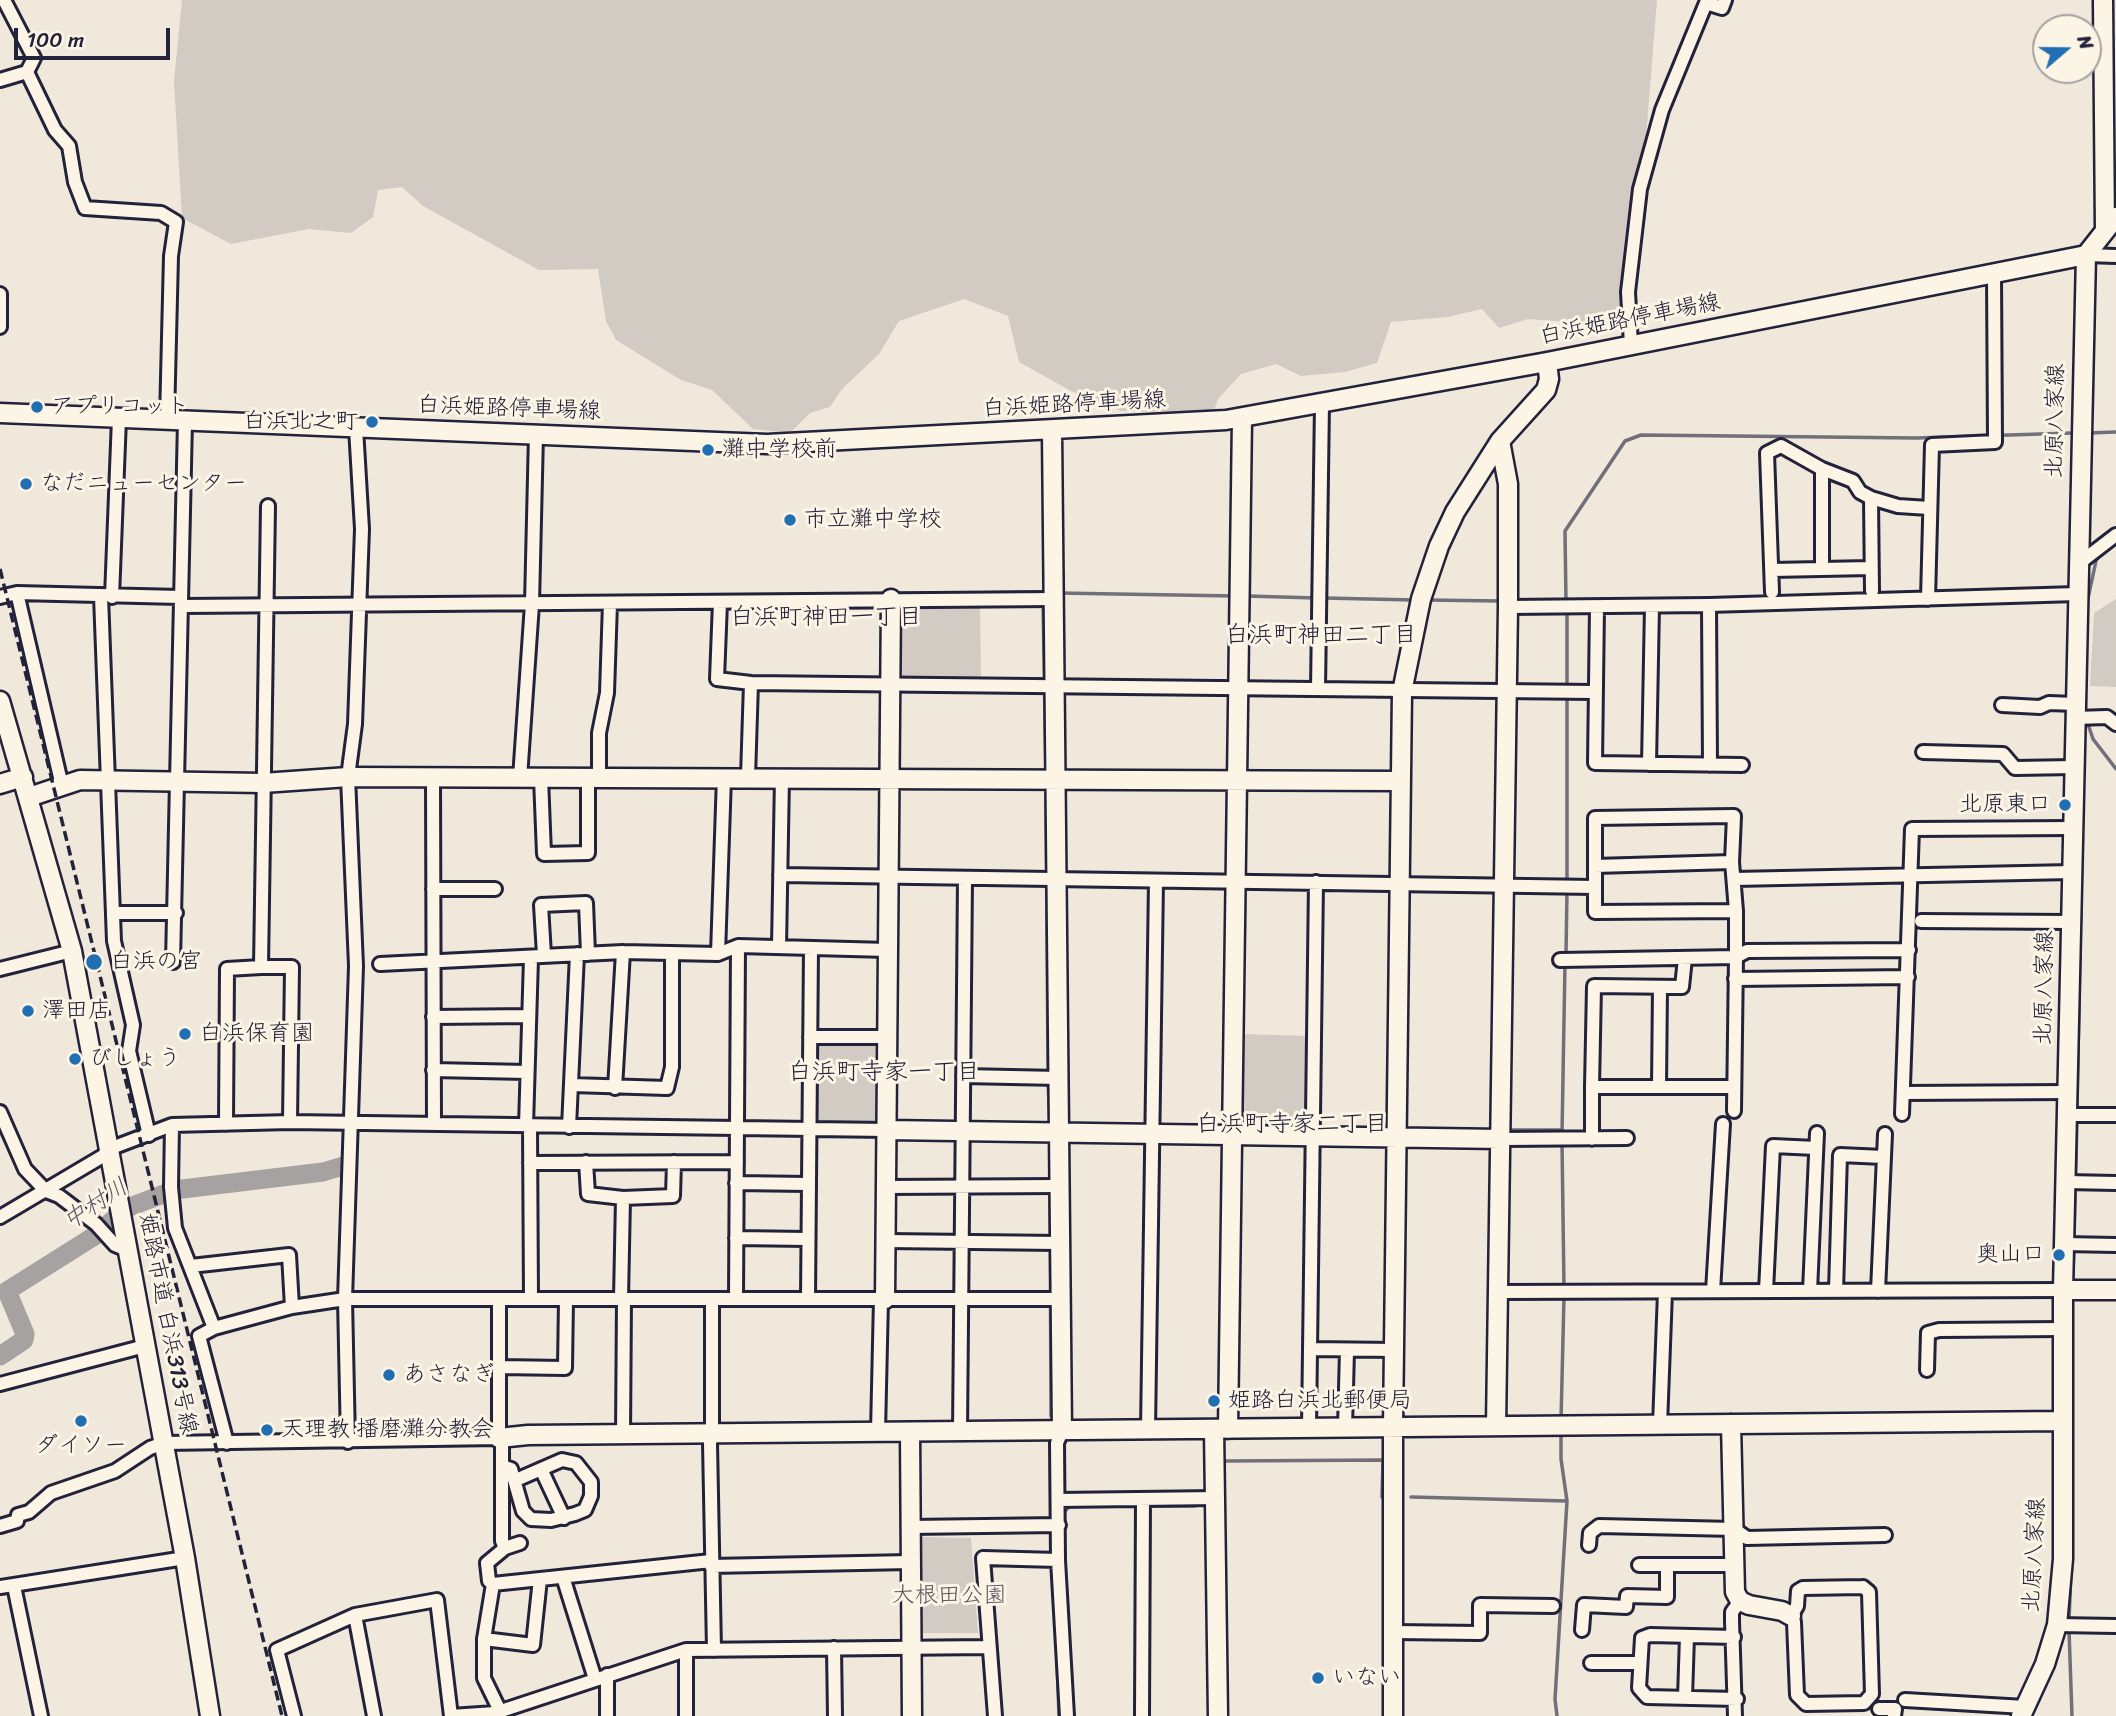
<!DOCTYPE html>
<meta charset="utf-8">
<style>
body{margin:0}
#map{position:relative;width:2116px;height:1716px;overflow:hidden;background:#efe8db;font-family:Sriracha,sans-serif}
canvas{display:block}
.north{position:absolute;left:2032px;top:14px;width:70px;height:70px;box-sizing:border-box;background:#fcf5e5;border:2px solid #a5a1a1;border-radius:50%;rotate:70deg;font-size:19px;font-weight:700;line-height:28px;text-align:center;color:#22223b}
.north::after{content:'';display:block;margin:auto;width:24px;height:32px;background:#1f6fb2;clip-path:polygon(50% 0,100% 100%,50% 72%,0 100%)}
.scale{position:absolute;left:14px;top:28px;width:156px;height:32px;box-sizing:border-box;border:4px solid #22223b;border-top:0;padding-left:9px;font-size:21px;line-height:24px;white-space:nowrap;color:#22223b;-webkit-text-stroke:5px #fcf5e5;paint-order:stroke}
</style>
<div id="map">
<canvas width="2116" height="1716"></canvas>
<div class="north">N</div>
<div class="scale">100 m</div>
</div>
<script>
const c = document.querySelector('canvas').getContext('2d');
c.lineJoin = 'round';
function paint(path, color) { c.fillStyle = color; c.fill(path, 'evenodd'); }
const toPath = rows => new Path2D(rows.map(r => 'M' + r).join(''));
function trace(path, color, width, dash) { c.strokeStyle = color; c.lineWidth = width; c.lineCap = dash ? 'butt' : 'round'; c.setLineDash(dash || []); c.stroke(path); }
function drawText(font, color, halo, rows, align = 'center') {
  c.font = font + ' Sriracha,"Klee One",sans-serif'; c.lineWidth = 6; c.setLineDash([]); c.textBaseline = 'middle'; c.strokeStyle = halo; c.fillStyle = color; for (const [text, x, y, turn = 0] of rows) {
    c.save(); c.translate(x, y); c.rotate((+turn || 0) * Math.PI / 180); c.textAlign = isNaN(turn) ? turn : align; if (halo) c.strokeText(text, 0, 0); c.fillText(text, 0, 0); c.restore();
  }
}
const green = toPath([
 [182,0,1657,0,1645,150,1627,239,1628,293,1622,316,1607,325,1528,319,1499,328,1482,309,1447,317,1391,322,1377,363,1345,372,1301,376,1276,364,1241,374,1218,399,1213,413,1121,411,1071,391,1019,362,1008,316,964,299,899,321,879,354,842,389,830,407,810,413,790,433,753,429,712,390,681,380,616,340,606,321,598,269,539,270,423,206,402,187,378,190,373,217,351,233,309,229,231,244,182,218,174,81],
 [2116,599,2116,687,2090,686,2094,613],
 [905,603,980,604,981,680,902,679,897,675,899,608],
 [1240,1034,1308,1036,1307,1125,1239,1125],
 [883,1040,881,1121,817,1122,814,1118,817,1041],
 [921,1537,971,1538,978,1633,922,1633]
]);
const stream = toPath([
 [2088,433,2116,432],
 [1058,593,1235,596],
 [781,595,1046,592],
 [1247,596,1316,598],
 [564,597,763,595],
 [1324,598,1414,600],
 [1425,600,1501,601],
 [1043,601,1046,776],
 [1566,602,1565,531,1625,441,1641,435,1916,438,2072,433],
 [2087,603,2096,561,2100,554],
 [1567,610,1567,882],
 [2087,721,2093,739,2116,769],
 [1046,787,1048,1073],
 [1566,955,1567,890],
 [1048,1081,1050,1126],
 [2077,1110,2084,737],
 [1102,1124,1228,1126],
 [1239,1126,1392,1129],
 [1403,1129,1473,1130],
 [1505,1130,1562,1130],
 [1562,1134,1565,963],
 [1050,1137,1050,1182],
 [1562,1142,1564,1288],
 [1050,1189,1051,1416],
 [2074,1240,2077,1118],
 [2073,1277,2074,1248],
 [1561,1421,1564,1296],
 [1226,1461,1383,1460,1382,1497],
 [1411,1497,1567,1501],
 [1149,1506,1195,1506],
 [1065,1511,1070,1506,1132,1506],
 [2072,1538,2072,1302],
 [2069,1622,2071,1570],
 [1056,1630,1059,1716],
 [2069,1630,2072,1716],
 [1557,1716,1555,1699,1567,1501,1561,1459,1561,1432]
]);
const river = toPath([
 [0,1356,24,1340,25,1334,7,1291,96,1235,127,1208,174,1190,323,1172,343,1166]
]);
const street = toPath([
 [4,0,34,58,27,72,55,130,69,146,75,182,85,208,161,213,176,222,171,256,167,419],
 [0,80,27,72],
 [2086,255,2116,256],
 [0,294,0,327],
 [1631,345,1628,292,1640,189,1662,110,1706,3,1722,8,1725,0],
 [1822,469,1822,569],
 [1871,498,1872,591],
 [268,506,261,967,292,967,290,1122],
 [2077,565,2116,535],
 [1772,570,1870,568],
 [1772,592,1767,453,1781,446,1822,469,1853,481,1860,492,1871,498,1898,506,1929,508],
 [17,593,62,786],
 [101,596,114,941,133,1025,129,1051,149,1135],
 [0,597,17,593,180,597],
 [112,597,119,418],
 [1928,599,1932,445,1995,442,1994,274],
 [720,602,717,679,751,683,1594,692],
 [1709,605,1710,765],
 [183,606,1055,599],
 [1508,607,1709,605,2077,594],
 [1597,607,1595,763,1742,765],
 [1318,689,1322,403],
 [2002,705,2040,707,2049,703,2075,704],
 [2075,718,2107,717,2116,724],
 [1923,752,2003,754,2015,768,2074,767],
 [1649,764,1652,606],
 [433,777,434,1124],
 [599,777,599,733,607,693,610,603],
 [748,777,751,683],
 [520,778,532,604,536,434],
 [541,778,544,854,588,853,588,777],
 [1595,866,1732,862],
 [780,875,1595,887],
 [1734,879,2072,872],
 [433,889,495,889],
 [115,913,176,913],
 [1921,921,2070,922],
 [779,947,782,777],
 [718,954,724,777],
 [544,955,541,905,586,903,588,954],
 [1560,960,1736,957,1747,951,1909,950],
 [173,962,185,421],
 [380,964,623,952,718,954,738,946,888,950],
 [0,969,72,951],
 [1735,979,1908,977],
 [433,1017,529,1016],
 [810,1037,888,1037],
 [433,1070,527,1072],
 [963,1076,1059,1078],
 [572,1085,667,1088,672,1067,672,953],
 [1592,1087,1594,986,1682,987,1685,958],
 [1659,1087,1660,987],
 [615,1088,623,952],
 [1904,1093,2067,1092],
 [1734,1111,1736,957,1736,911,1732,862,1734,816,1595,818,1595,912,1736,911],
 [0,1112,25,1169,46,1191,59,1196,96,1224,115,1245,127,1250],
 [1902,1114,1912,829,2073,828],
 [2067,1115,2116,1115],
 [226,1124,227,969,261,967],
 [172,1125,171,1187,175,1228,214,1328,292,1307,345,1299,1061,1299],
 [526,1126,531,958],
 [530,1127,531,1299],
 [569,1127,577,954],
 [1501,1139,1627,1138],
 [1592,1139,1592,1087,1734,1087],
 [586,1162,588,1194,623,1198,673,1196,674,1162],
 [530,1163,737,1162],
 [2066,1182,2116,1183],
 [736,1183,808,1184],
 [886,1187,1060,1186],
 [0,1217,103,1156,109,1149,172,1125,290,1122,887,1130],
 [736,1238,807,1239],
 [886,1241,1060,1243],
 [2064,1244,2116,1245],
 [191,1266,289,1255,292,1307],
 [1713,1291,1723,1124],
 [1766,1291,1773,1146,1816,1148],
 [1810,1291,1817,1133],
 [1836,1291,1840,1155,1883,1157],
 [1878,1291,1885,1134],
 [1498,1292,2063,1290],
 [621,1299,623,1198],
 [712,1299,712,1434,710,1443,714,1650],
 [736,1299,738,946],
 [808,1299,811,948],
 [214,1328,199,1336,227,1443],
 [1310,1349,1395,1350],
 [499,1367,565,1368,566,1299],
 [1927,1370,1928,1333,1939,1330,2063,1329],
 [0,1384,145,1346],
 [1660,1425,1665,1292],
 [1309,1428,1316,882],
 [1345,1428,1347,1350],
 [1148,1430,1156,881],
 [1062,1431,1057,1443,1058,1560,1067,1716],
 [878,1432,881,1299],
 [960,1432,965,879],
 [623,1436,624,1299],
 [502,1438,502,1541,505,1548],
 [348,1442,345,1299,356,966,348,777,355,724,362,529,356,428],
 [502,1466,511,1469,523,1511,531,1519,551,1520,575,1514,585,1510,591,1496,591,1482,576,1463,562,1460,516,1480],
 [541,1469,564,1518],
 [1058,1500,1217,1498],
 [0,1526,17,1521,18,1515,29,1512,51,1493,115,1471,150,1448,164,1443,499,1438,499,1299],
 [910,1527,1059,1525],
 [1589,1545,1590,1533,1599,1526,1734,1529,1747,1538,1885,1535],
 [1639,1565,1734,1565],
 [711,1566,910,1562],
 [563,1577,595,1679],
 [493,1584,489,1581,487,1563,505,1548,520,1543],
 [14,1586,41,1716],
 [0,1587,185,1558],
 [1863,1587,1869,1592,1872,1694,1864,1703,1806,1704,1797,1695,1794,1622,1791,1616,1797,1606,1798,1591,1803,1588,1863,1587],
 [355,1615,374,1716],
 [2057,1625,2116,1626],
 [1582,1630,1584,1605,1626,1607,1627,1596,1667,1597,1667,1565],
 [1393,1632,1480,1633,1480,1605,1553,1606],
 [1734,1637,1650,1635,1642,1638,1639,1688,1647,1697,1737,1699],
 [484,1639,533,1645,540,1579],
 [834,1648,835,1716],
 [686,1650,686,1716],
 [1591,1663,1638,1663],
 [1685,1698,1687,1636],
 [1905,1700,2025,1707],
 [1879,1709,1895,1709,1894,1716],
 [500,1711,484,1678,484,1639,493,1584,711,1561],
 [294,1716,277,1650,355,1615,437,1600,451,1716],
 [451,1716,495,1713,686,1650,989,1647],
 [607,1716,607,1675],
 [995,1716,983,1558,1058,1560],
 [1142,1716,1143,1500],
 [1735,1716,1732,1621,1732,1612,1740,1601]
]);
const secondary = toPath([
 [2103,0,2105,231],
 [0,413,767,444,1226,420,1547,362,2086,255,2116,217],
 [1052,431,1062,1431],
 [0,701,72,951,185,1558,210,1716],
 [0,784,23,777],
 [29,797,80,780,263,783,348,777,1400,781],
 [887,1130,1501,1139],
 [2063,1290,2116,1290],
 [885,1299,891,599],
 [1731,1424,1735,1592,1740,1601,1749,1605,1782,1611,1791,1616],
 [1496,1426,1508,607,1508,484,1500,441],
 [1214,1429,1218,1716],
 [1228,1429,1242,419],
 [910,1432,912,1716],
 [499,1438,528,1435,2063,1421],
 [1393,1716,1393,1428,1402,692,1421,599,1439,546,1455,512,1500,441,1546,390,1549,379,1547,362],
 [2021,1716,2045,1664,2057,1625,2063,1559,2063,1290,2086,255]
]);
const rail = toPath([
 [0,569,282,1716]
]);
const markers = [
 [37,407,7,"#1f6fb2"],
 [372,422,7,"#1f6fb2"],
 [708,450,7,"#1f6fb2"],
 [26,484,7,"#1f6fb2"],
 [790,520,7,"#1f6fb2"],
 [2065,805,7,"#1f6fb2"],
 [94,962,9,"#1f6fb2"],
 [28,1011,7,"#1f6fb2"],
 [185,1034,7,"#1f6fb2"],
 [75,1059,7,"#1f6fb2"],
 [2059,1255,7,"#1f6fb2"],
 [389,1375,7,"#1f6fb2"],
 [1214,1401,7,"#1f6fb2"],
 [81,1421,7,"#1f6fb2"],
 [267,1430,7,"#1f6fb2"],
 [1318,1678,7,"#1f6fb2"]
];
const streetNames = [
 ["白浜姫路停車場線",1630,320,-11],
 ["白浜姫路停車場線",1074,405,-3],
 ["白浜姫路停車場線",509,409,2],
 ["北原八家線",2056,421,-89],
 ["北原八家線",2045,988,-89],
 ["姫路市道 白浜313号線",167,1324,79],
 ["北原八家線",2035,1555,-87]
];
const poiNames = [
 ["アプリコット",51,407],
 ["白浜北之町",358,422,"right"],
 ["灘中学校前",722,450],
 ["なだニューセンター",40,484],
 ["市立灘中学校",804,520],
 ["北原東口",2051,805,"right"],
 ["白浜の宮",110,962],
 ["澤田店",42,1011],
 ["白浜保育園",199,1034],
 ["びしょう",89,1059],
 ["奥山口",2045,1255,"right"],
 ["あさなぎ",403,1375],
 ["姫路白浜北郵便局",1228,1401],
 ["天理教 播磨灘分教会",281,1430],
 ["ダイソー",81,1446,"center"],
 ["いない",1332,1678]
];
const parkNames = [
 ["大根田公園",949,1596]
];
const neighbourhoodNames = [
 ["白浜町神田一丁目",826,618],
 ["白浜町神田二丁目",1321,636],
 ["白浜町寺家一丁目",884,1073],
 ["白浜町寺家二丁目",1292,1125]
];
const waterNames = [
 ["中村川",96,1205,-33]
];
paint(green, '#d1cbc3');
trace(stream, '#716f79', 3.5);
trace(river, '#a6a2a2', 19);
trace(street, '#22223b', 18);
trace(secondary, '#22223b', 23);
trace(street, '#fcf5e5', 12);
trace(secondary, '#fcf5e5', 18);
trace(rail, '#22223b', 3.5, [10, 5]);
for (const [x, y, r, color] of markers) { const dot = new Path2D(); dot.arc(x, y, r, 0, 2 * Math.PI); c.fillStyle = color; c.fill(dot); trace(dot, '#fcf5e5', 2.5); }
drawText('23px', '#22223b', '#fcf5e5', streetNames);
drawText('23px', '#22223b', '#fcf5e5', poiNames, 'left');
drawText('23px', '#575564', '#fcf5e5', parkNames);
drawText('24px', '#22223b', '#fcf5e5', neighbourhoodNames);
drawText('italic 24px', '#575564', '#fcf5e5', waterNames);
</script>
